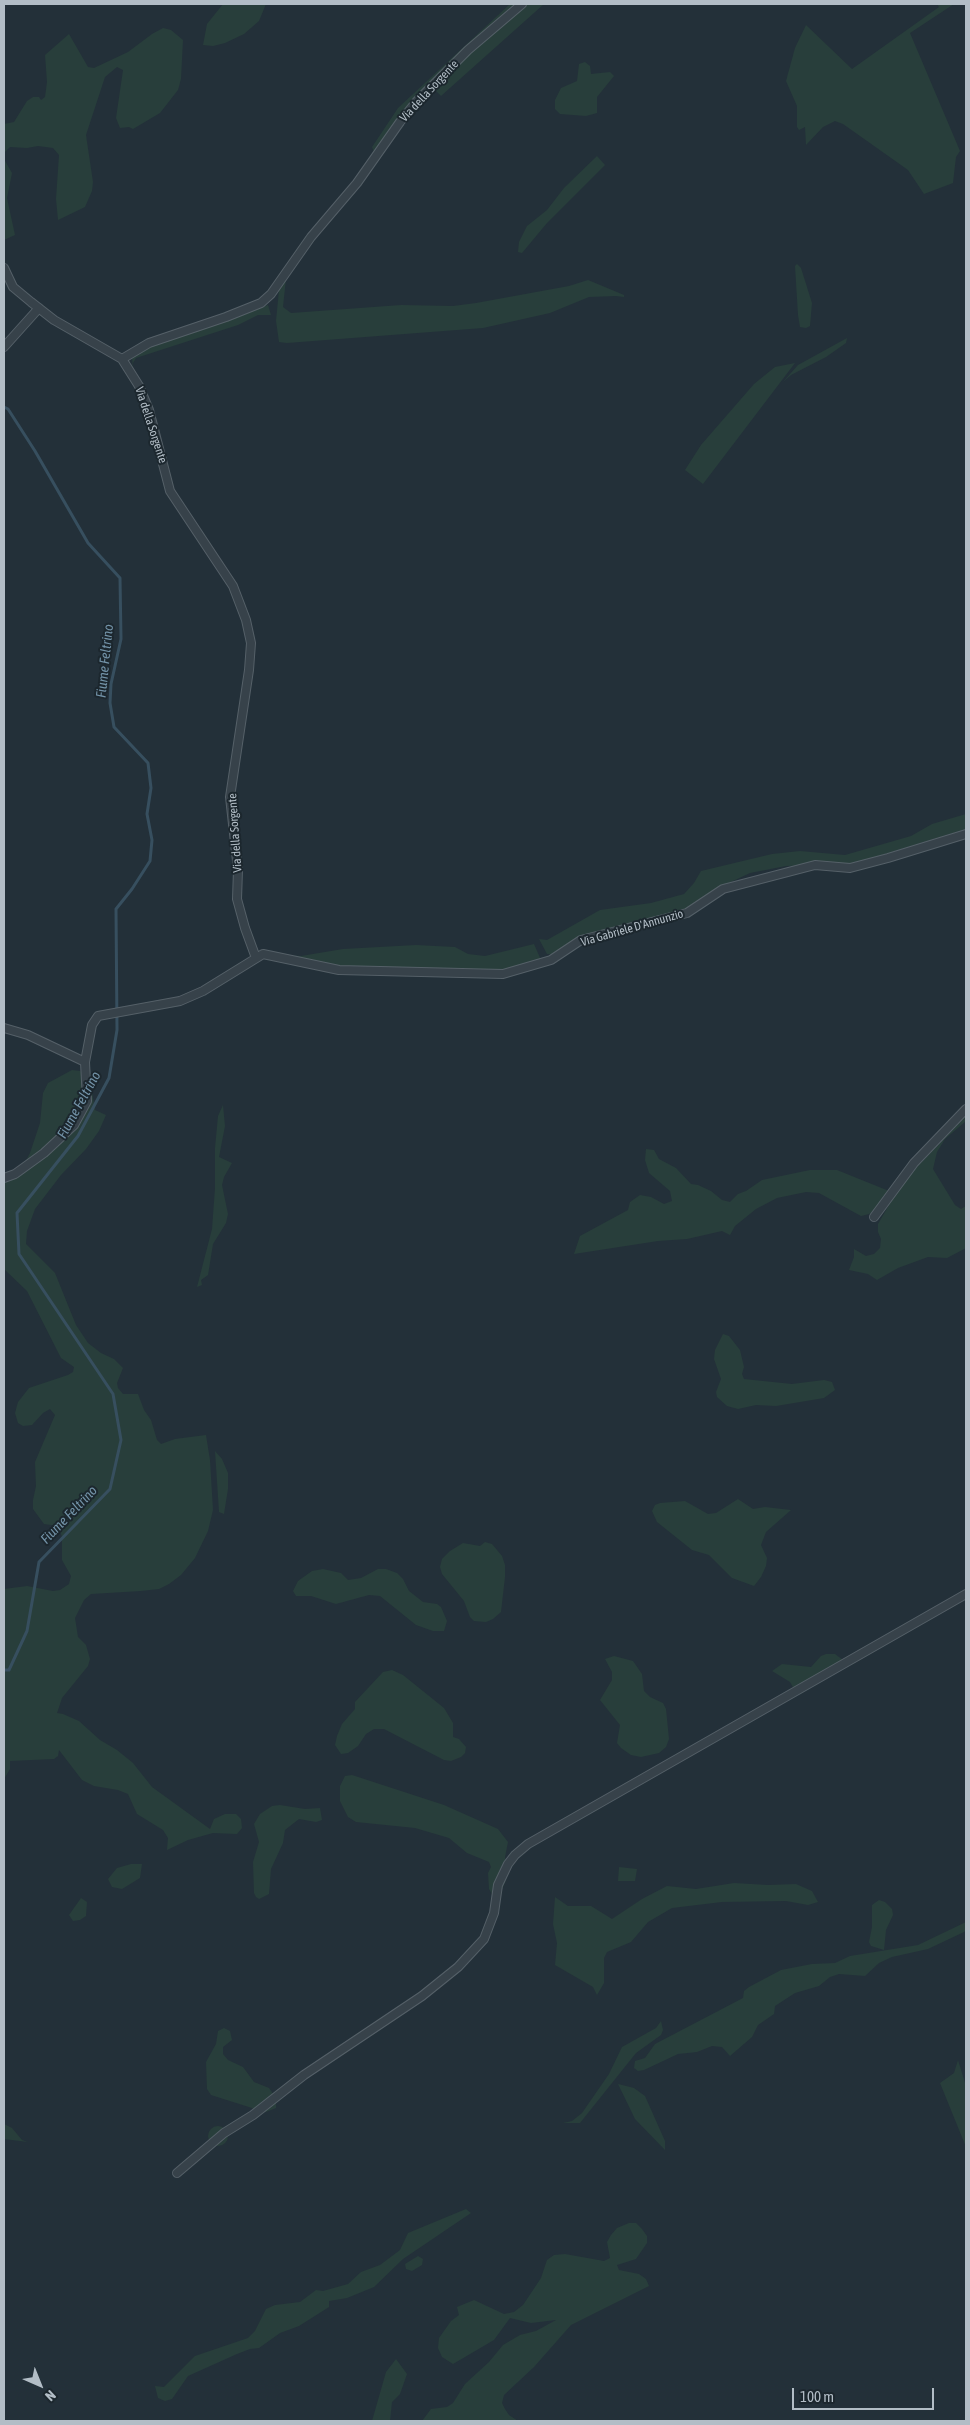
<!DOCTYPE html>
<style>
body{margin:0}
#map{position:relative;width:970px;height:2425px;overflow:hidden;background:#233039;font-family:"Asap Condensed",sans-serif}
canvas{display:block}
.frame{position:absolute;inset:0;border:5px solid #b2bdc6;pointer-events:none}
.north{position:absolute;left:15px;top:2360px;width:50px;height:50px;-webkit-text-stroke:4px #1c272e;paint-order:stroke;rotate:136deg;font-size:14px;font-weight:700;line-height:20px;text-align:center;color:#b2bdc6}
.north::after{content:'';display:block;margin:auto;width:18px;height:22px;background:#b2bdc6;clip-path:polygon(50% 0,100% 100%,50% 72%,0 100%)}
.scale{position:absolute;left:792px;top:2388px;width:142px;height:22px;box-sizing:border-box;border:2px solid #b2bdc6;border-top:0;padding-left:6px;font-size:15px;line-height:18px;white-space:nowrap;color:#b2bdc6;-webkit-text-stroke:4px #1c272e;paint-order:stroke}
</style>
<div id="map">
<canvas width="970" height="2425"></canvas>
<div class="frame"></div>
<div class="north">N</div>
<div class="scale">100 m</div>
</div>
<script>
const c = document.querySelector('canvas').getContext('2d');
c.lineJoin = 'round';
function paint(path, color) { c.fillStyle = color; c.fill(path, 'evenodd'); }
const toPath = rows => new Path2D(rows.map(r => 'M' + r).join(''));
function trace(path, color, width, dash) { c.strokeStyle = color; c.lineWidth = width; c.lineCap = dash ? 'butt' : 'round'; c.setLineDash(dash || []); c.stroke(path); }
function drawText(font, color, halo, rows, align = 'center') {
  c.font = font + ' "Asap Condensed",sans-serif'; c.lineWidth = 4; c.setLineDash([]); c.textBaseline = 'middle'; c.strokeStyle = halo; c.fillStyle = color; for (const [text, x, y, turn = 0] of rows) {
    c.save(); c.translate(x, y); c.rotate((+turn || 0) * Math.PI / 180); c.textAlign = isNaN(turn) ? turn : align; if (halo) c.strokeText(text, 0, 0); c.fillText(text, 0, 0); c.restore();
  }
}
const green = toPath([
 [223,4,266,4,259,21,244,34,225,43,213,46,203,45,207,24],
 [510,4,519,4,440,75,376,157,372,147,398,108],
 [527,4,544,4,441,96,435,90,468,54],
 [937,4,954,4,910,33,960,151,956,157,953,183,924,194,908,170,843,124,835,121,823,127,806,145,805,127,799,130,797,127,797,106,786,81,795,48,806,25,852,69,939,7],
 [163,28,171,30,183,40,181,79,178,90,160,113,133,129,129,127,120,128,116,118,123,70,117,67,105,77,86,135,93,182,92,191,85,207,58,220,56,199,59,155,53,148,38,146,27,148,10,147,4,153,4,124,14,122,27,101,33,97,39,97,41,100,45,97,47,82,45,55,69,34,88,67,94,68,128,52,152,34],
 [585,62,590,66,591,74,610,72,614,76,597,97,597,113,586,116,560,114,555,109,555,100,561,88,577,81,579,64],
 [597,156,605,165,547,223,522,253,518,252,519,242,527,226,547,210,564,188],
 [4,159,12,173,7,198,15,235,4,240],
 [797,264,801,268,812,303,810,326,806,328,800,327,798,315,795,266],
 [286,279,283,307,291,313,401,305,453,306,476,303,569,286,588,280,624,295,624,297,616,296,589,297,550,313,483,328,287,343,279,342,276,321,279,290],
 [268,305,271,315,258,315,238,325,136,358,133,363,133,371,132,356,145,348],
 [847,338,846,343,826,357,791,375,783,382,798,365],
 [795,363,703,484,685,470,701,445,754,384,775,367],
 [966,814,966,829,853,864,786,866,750,873,716,889,693,906,673,915,609,930,553,954,547,954,539,939,547,940,600,910,651,903,684,894,694,883,701,871,772,854,800,851,845,855,911,836,932,824],
 [534,944,541,960,498,972,345,969,277,955,301,956,343,949,416,945,455,947,468,954,485,956],
 [72,1070,80,1071,85,1074,92,1092,95,1110,106,1115,99,1131,86,1149,61,1175,35,1209,27,1231,26,1244,55,1273,76,1325,88,1343,101,1353,114,1359,123,1368,117,1383,118,1388,123,1394,138,1394,144,1410,151,1420,157,1440,161,1444,175,1439,206,1435,210,1460,213,1510,208,1531,195,1558,181,1575,169,1584,159,1589,141,1591,91,1594,84,1600,75,1618,78,1637,86,1645,90,1659,88,1666,62,1698,57,1713,63,1714,79,1721,100,1740,117,1750,133,1763,152,1787,210,1829,214,1819,225,1814,236,1814,241,1819,242,1828,237,1834,213,1833,188,1840,167,1850,168,1838,163,1830,137,1814,128,1794,118,1790,94,1786,82,1780,59,1750,58,1756,54,1759,10,1761,10,1769,4,1779,4,1589,27,1586,53,1591,60,1590,69,1584,71,1576,62,1560,62,1537,58,1526,44,1524,33,1509,33,1500,36,1486,35,1462,55,1415,50,1409,43,1413,32,1425,23,1426,18,1423,15,1413,18,1402,29,1388,68,1375,73,1372,74,1367,61,1358,27,1291,4,1269,4,1176,22,1168,30,1153,40,1123,43,1093,48,1083],
 [223,1105,225,1126,219,1157,232,1163,224,1177,222,1185,228,1214,226,1223,213,1244,208,1275,201,1280,202,1285,197,1287,212,1229,215,1188,215,1148,218,1116],
 [966,1116,966,1121,945,1139,937,1152,933,1169,955,1205,961,1209,966,1206,966,1248,947,1258,928,1257,898,1268,877,1280,868,1274,849,1270,854,1257,854,1249,866,1256,874,1254,880,1248,881,1239,878,1232,878,1224,896,1193,915,1169],
 [646,1149,654,1150,659,1159,676,1168,691,1184,698,1185,711,1191,722,1200,730,1202,738,1194,746,1191,762,1180,810,1170,837,1170,889,1191,876,1210,869,1214,861,1216,819,1193,806,1192,777,1198,756,1209,735,1226,730,1235,722,1231,687,1239,658,1241,574,1254,580,1236,628,1210,630,1202,640,1195,651,1197,664,1204,672,1201,670,1191,649,1173,645,1160],
 [723,1334,729,1336,740,1350,744,1367,742,1374,744,1379,792,1384,824,1380,832,1382,835,1390,824,1398,776,1406,756,1405,738,1409,727,1406,717,1397,716,1392,721,1379,714,1359,715,1350],
 [215,1451,222,1459,228,1473,228,1489,224,1514,219,1512],
 [738,1499,753,1509,765,1507,791,1510,766,1532,761,1545,767,1558,766,1566,761,1577,754,1586,732,1578,709,1555,692,1550,657,1522,652,1511,655,1505,660,1503,685,1501,708,1514,716,1513],
 [485,1542,492,1544,502,1556,505,1565,505,1577,501,1612,493,1619,486,1622,474,1621,470,1617,464,1601,442,1574,440,1567,442,1559,450,1551,463,1543,480,1546],
 [323,1569,341,1573,348,1580,361,1578,378,1569,386,1569,397,1573,403,1579,409,1591,418,1598,423,1602,437,1604,441,1607,447,1621,444,1631,433,1631,416,1625,380,1596,369,1595,336,1604,311,1596,296,1596,293,1591,298,1581,312,1571],
 [826,1654,835,1654,843,1660,794,1689,790,1682,772,1671,782,1664,811,1667,821,1656],
 [614,1656,633,1661,642,1674,644,1691,650,1697,663,1703,666,1709,669,1739,666,1747,659,1753,641,1757,631,1755,621,1748,617,1743,620,1725,600,1700,612,1680,612,1672,605,1659],
 [392,1670,403,1675,444,1708,453,1723,453,1737,459,1739,466,1747,465,1753,461,1757,451,1761,444,1760,384,1729,374,1729,366,1734,358,1746,348,1753,341,1754,335,1745,337,1736,342,1724,355,1709,355,1702,383,1672],
 [352,1775,444,1805,498,1829,508,1842,505,1857,507,1877,500,1895,494,1897,489,1889,488,1873,491,1867,489,1862,467,1853,449,1838,415,1828,356,1822,348,1817,340,1801,340,1786,345,1776],
 [280,1805,305,1809,320,1808,322,1820,316,1822,299,1819,285,1830,283,1843,271,1869,269,1894,259,1899,256,1897,254,1893,253,1862,259,1842,254,1824,260,1814,272,1806],
 [131,1864,142,1864,140,1878,122,1889,112,1887,108,1879,117,1868],
 [619,1867,637,1869,635,1881,618,1881],
 [734,1883,768,1885,796,1884,812,1891,818,1902,808,1905,786,1901,722,1902,672,1908,648,1922,631,1942,607,1952,604,1958,604,1983,597,1995,593,1987,555,1965,557,1943,553,1924,555,1897,568,1906,591,1906,612,1919,642,1899,667,1886,696,1889],
 [81,1898,87,1902,86,1916,80,1920,73,1921,69,1915],
 [879,1900,885,1902,892,1909,893,1915,886,1930,884,1950,871,1946,869,1942,872,1927,872,1905],
 [966,1922,966,1930,964,1932,928,1949,892,1957,879,1963,865,1976,839,1974,830,1977,819,1986,795,1993,775,2006,774,2014,758,2025,752,2037,730,2056,722,2047,712,2046,697,2052,678,2054,644,2070,638,2071,634,2068,635,2061,645,2058,655,2044,743,1998,744,1991,749,1987,781,1970,812,1964,835,1963,850,1956,918,1945],
 [661,2021,663,2030,661,2035,636,2053,580,2123,563,2123,572,2121,582,2113,609,2074,622,2047,656,2028],
 [224,2028,230,2031,232,2040,223,2047,223,2054,228,2060,243,2067,254,2082,269,2088,276,2098,276,2108,266,2112,256,2112,252,2108,211,2095,207,2089,206,2062,216,2044,218,2031],
 [958,2060,966,2086,966,2147,940,2083,954,2073],
 [618,2084,634,2088,645,2096,665,2141,665,2150,635,2119],
 [4,2124,12,2128,22,2140,28,2142,4,2139],
 '208 2136a10 10 0 1 1 20 0a10 10 0 1 1-20 0Z',
 [466,2209,471,2213,403,2259,374,2287,347,2298,329,2301,329,2307,299,2326,280,2333,259,2348,250,2349,237,2354,188,2376,172,2399,165,2401,158,2398,155,2386,164,2387,195,2356,248,2338,255,2331,266,2309,275,2305,300,2302,316,2290,323,2291,348,2284,361,2272,380,2265,400,2250,408,2233],
 [629,2223,636,2223,642,2229,647,2236,647,2243,636,2259,617,2265,619,2270,639,2274,646,2279,649,2286,571,2325,534,2367,504,2395,502,2403,505,2409,509,2415,518,2421,422,2421,431,2409,447,2407,453,2403,465,2384,489,2362,503,2345,520,2335,536,2331,556,2320,531,2323,510,2318,494,2340,453,2364,442,2357,438,2348,439,2338,451,2321,459,2315,457,2307,474,2300,504,2314,514,2312,523,2305,541,2278,547,2260,554,2255,565,2254,604,2261,610,2258,607,2242,611,2235,617,2228],
 [418,2256,423,2259,422,2265,412,2271,406,2269,405,2264],
 [396,2359,407,2374,400,2394,392,2402,390,2421,372,2421,386,2372]
]);
const stream = toPath([
 [4,407,8,409,35,451,88,543,120,578,121,639,111,684,110,703,114,727,148,763,151,788,147,814,152,840,150,861,132,889,116,909,117,1030,109,1078,78,1136,17,1213,19,1254,113,1394,121,1440,110,1489,39,1562,27,1631,9,1670,4,1670]
]);
const street = toPath([
 [4,268,13,287,31,302,54,320,122,359],
 [4,347,39,308],
 [256,958,245,928,237,899,238,870,230,797,249,670,251,643,246,620,233,586,170,491,149,410,139,386,122,359,149,343,226,317,261,303,271,294,311,237,357,183,400,122,416,102,468,50,522,4],
 [4,1028,28,1035,85,1062],
 [4,1178,15,1174,44,1153,74,1125,87,1101,85,1062,92,1025,98,1016,180,1001,203,991,263,954,339,970,503,974,551,960,581,940,687,913,723,889,815,865,850,868,888,858,966,834],
 [874,1217,914,1163,966,1109],
 [177,2173,224,2133,253,2115,304,2075,422,1996,458,1967,484,1939,494,1913,498,1885,508,1864,515,1855,528,1844,966,1594]
]);
const streetNames = [
 ["Via della Sorgente",429,91,-47],
 ["Via della Sorgente",151,425,72],
 ["Via della Sorgente",235,833,-94],
 ["Via Gabriele D'Annunzio",632,928,-16]
];
const waterNames = [
 ["Fiume Feltrino",105,661,-84],
 ["Fiume Feltrino",79,1105,-61],
 ["Fiume Feltrino",69,1515,-46]
];
paint(green, '#283e3b');
trace(stream, '#374f5f', 3);
trace(street, '#556068', 10);
trace(street, '#37424a', 8);
drawText('12px', '#b2bdc6', '#1c272e', streetNames);
drawText('italic 14px', '#7393a8', '#1c272e', waterNames);
</script>
